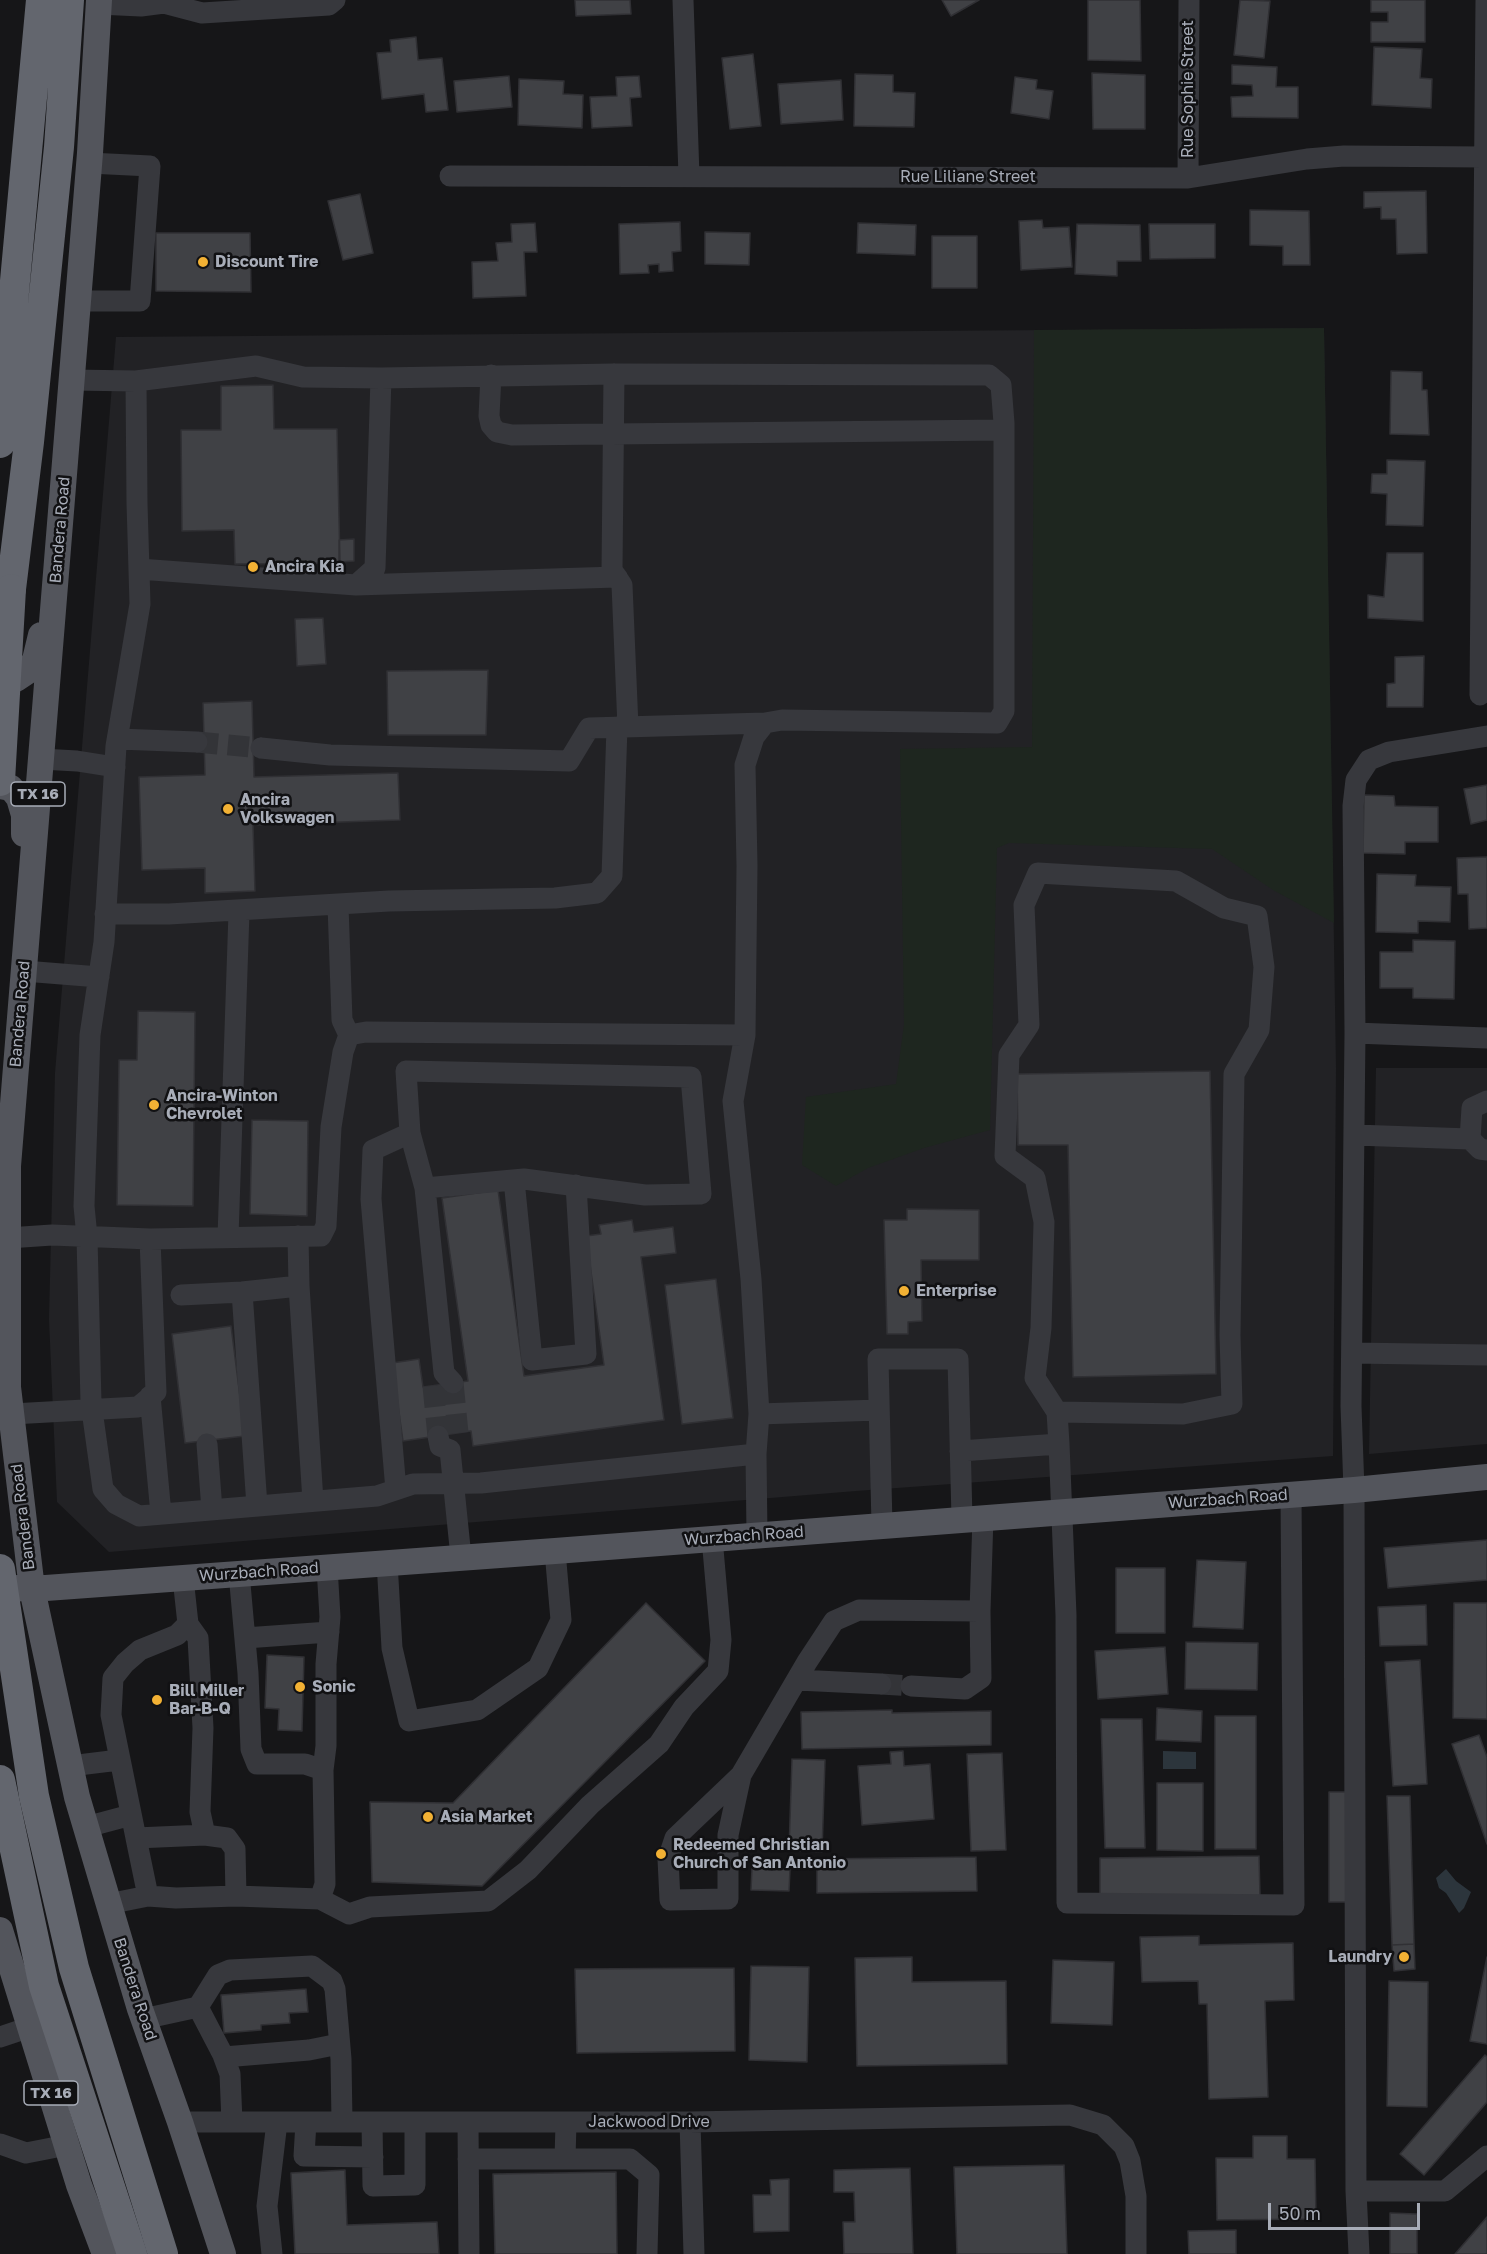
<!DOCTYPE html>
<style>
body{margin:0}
#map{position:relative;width:1487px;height:2254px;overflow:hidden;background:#161618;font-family:"Golos Text",sans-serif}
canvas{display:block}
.scale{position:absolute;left:1268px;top:2203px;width:152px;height:27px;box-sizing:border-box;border:3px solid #a8adb8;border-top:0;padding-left:8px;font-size:18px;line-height:21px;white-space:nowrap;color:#a8adb8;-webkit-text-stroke:4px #111113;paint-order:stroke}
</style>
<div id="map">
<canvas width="1487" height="2254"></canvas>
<div class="scale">50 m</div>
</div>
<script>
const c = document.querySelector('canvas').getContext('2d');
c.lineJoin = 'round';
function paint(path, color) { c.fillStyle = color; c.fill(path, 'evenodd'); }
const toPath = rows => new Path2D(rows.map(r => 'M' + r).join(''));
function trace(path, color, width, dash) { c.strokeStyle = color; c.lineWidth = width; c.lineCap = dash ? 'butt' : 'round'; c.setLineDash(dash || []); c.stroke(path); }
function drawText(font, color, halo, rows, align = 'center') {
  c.font = font + ' "Golos Text",sans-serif'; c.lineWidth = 5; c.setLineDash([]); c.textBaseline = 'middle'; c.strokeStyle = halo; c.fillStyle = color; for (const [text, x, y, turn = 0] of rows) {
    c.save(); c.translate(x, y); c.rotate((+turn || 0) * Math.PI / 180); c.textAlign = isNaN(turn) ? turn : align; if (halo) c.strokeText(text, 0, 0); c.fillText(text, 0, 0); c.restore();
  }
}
const built = toPath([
 [1324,328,1336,1068,1333,1456,856,1491,109,1552,57,1502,49,1319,55,1073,116,337],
 [1376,1068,1487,1068,1487,1444,1369,1454]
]);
const green = toPath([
 [1324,328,1334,923,1273,890,1212,849,1009,843,997,848,990,1130,924,1148,868,1168,836,1186,802,1165,806,1097,896,1084,904,1024,900,749,1032,747,1034,330]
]);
const water = toPath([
 [1163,1751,1196,1752,1196,1769,1163,1769],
 [1446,1869,1456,1881,1471,1892,1464,1908,1459,1913,1446,1893,1439,1888,1436,1878]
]);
const building = toPath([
 [575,0,630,0,631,14,576,16,575,0],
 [942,0,979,0,951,16,942,0],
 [1088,0,1140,0,1141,61,1088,60,1088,0],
 [1240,0,1270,1,1264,58,1234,55,1240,0],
 [1371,0,1425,0,1425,42,1371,42,1371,22,1388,22,1388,12,1371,12,1371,0],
 [416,37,418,60,442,58,448,110,426,112,424,94,382,99,377,53,391,52,390,40,416,37],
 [1374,47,1422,49,1420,78,1432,79,1431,108,1372,105,1374,47],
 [753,54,761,126,730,129,722,58,753,54],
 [1232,65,1277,67,1276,87,1298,87,1298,118,1232,117,1231,97,1253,96,1252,85,1232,84,1232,65],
 [1092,73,1145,75,1145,129,1093,129,1092,73],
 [855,74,893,75,893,92,915,93,914,127,854,126,855,74],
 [509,76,512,107,457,112,454,81,509,76],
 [639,76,641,97,630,98,632,126,592,128,590,97,617,96,616,77,639,76],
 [1015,77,1037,80,1036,89,1053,91,1049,119,1011,113,1015,77],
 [519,79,564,81,563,94,583,95,582,128,518,125,519,79],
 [841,80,843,120,781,124,778,84,841,80],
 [1426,191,1427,253,1397,254,1396,219,1381,219,1381,207,1364,208,1364,192,1426,191],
 [360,194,373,253,343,260,328,201,360,194],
 [1250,210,1309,211,1310,265,1283,265,1283,246,1250,245,1250,210],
 [1042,220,1043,228,1069,227,1072,267,1021,270,1019,221,1042,220],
 [680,222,681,251,672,252,673,271,659,272,659,264,648,265,649,273,620,274,619,224,680,222],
 [535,223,537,252,524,252,526,296,473,298,472,262,498,261,496,243,512,242,511,224,535,223],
 [858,223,916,225,915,255,857,253,858,223],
 [1077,224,1140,225,1141,261,1117,261,1117,276,1075,274,1077,224],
 [1149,224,1215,224,1215,258,1150,259,1149,224],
 [705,232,750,233,749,265,705,264,705,232],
 [156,233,250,233,251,292,156,291,156,233],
 [932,236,977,236,977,288,932,288,932,236],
 [1391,371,1422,372,1422,390,1427,390,1429,435,1390,434,1391,371],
 [273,385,274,429,337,429,340,563,235,564,234,530,182,531,181,430,221,430,221,386,273,385],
 [1387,460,1425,461,1423,526,1386,525,1387,494,1371,493,1372,474,1387,474,1387,460],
 [354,539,354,561,339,562,339,540,354,539],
 [1387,553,1423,553,1423,621,1368,618,1368,595,1384,597,1387,553],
 [323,618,326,664,297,666,295,619,323,618],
 [1424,656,1423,707,1387,707,1387,684,1395,683,1395,657,1424,656],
 [488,670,486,735,388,735,387,671,488,670],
 [252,701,254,777,398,773,400,820,253,825,255,891,205,893,205,868,142,870,139,777,205,775,203,703,252,701],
 [1487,785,1487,820,1471,824,1464,789,1487,785],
 [1364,795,1394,796,1395,806,1438,807,1438,842,1405,842,1405,854,1363,853,1364,795],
 [1487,857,1487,928,1469,929,1468,894,1458,894,1457,858,1487,857],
 [1377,874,1416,875,1415,886,1451,887,1450,922,1418,921,1418,933,1376,932,1377,874],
 [1413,940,1455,941,1454,999,1413,998,1413,988,1380,988,1380,952,1413,952,1413,940],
 [138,1011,195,1012,193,1206,117,1205,119,1060,137,1060,138,1011],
 [1210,1071,1216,1374,1073,1377,1068,1145,1018,1145,1017,1074,1210,1071],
 [252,1120,308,1121,307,1216,250,1214,252,1120],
 [498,1190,524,1376,604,1365,586,1236,601,1234,599,1225,632,1220,634,1232,673,1227,676,1253,641,1257,664,1420,473,1446,471,1431,403,1441,392,1363,419,1359,423,1387,468,1381,442,1198,498,1190],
 [907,1209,979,1210,979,1260,921,1260,922,1321,908,1322,908,1334,887,1334,884,1220,907,1220,907,1209],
 [716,1279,733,1418,682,1424,665,1285,716,1279],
 [231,1326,245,1436,185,1443,172,1334,231,1326],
 [1487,1540,1487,1580,1388,1588,1384,1548,1487,1540],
 [1197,1560,1246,1562,1243,1629,1193,1627,1197,1560],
 [1116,1568,1165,1568,1165,1633,1116,1633,1116,1568],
 [646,1603,705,1661,482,1886,372,1882,370,1802,453,1803,646,1603],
 [1454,1603,1487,1603,1487,1719,1453,1718,1454,1603],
 [1426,1605,1427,1645,1380,1646,1378,1607,1426,1605],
 [1186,1642,1258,1643,1257,1690,1185,1689,1186,1642],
 [1165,1647,1168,1694,1098,1699,1095,1651,1165,1647],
 [267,1655,304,1657,302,1731,278,1730,279,1709,265,1708,267,1655],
 [1420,1660,1427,1784,1393,1786,1385,1662,1420,1660],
 [1157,1708,1202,1711,1201,1742,1156,1740,1157,1708],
 [892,1710,892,1713,991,1711,991,1745,802,1749,801,1712,892,1710],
 [1215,1716,1256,1716,1256,1849,1215,1849,1215,1716],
 [1101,1719,1142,1719,1145,1848,1105,1848,1101,1719],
 [1479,1735,1487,1757,1487,1844,1452,1744,1479,1735],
 [903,1751,904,1766,930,1764,934,1819,862,1825,858,1766,891,1764,890,1752,903,1751],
 [1002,1753,1006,1850,971,1851,967,1754,1002,1753],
 [792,1759,825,1760,822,1852,789,1850,792,1759],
 [1157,1783,1203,1783,1203,1851,1157,1850,1157,1783],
 [1329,1792,1347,1792,1347,1902,1329,1902,1329,1792],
 [1387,1796,1410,1796,1414,1944,1392,1945,1387,1796],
 [1259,1856,1260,1896,1100,1898,1100,1858,1259,1856],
 [976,1857,977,1891,817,1893,817,1859,976,1857],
 [752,1868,790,1869,789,1891,751,1890,752,1868],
 [1199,1936,1199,1945,1293,1943,1294,2000,1265,2001,1268,2097,1209,2099,1207,2004,1199,2004,1198,1981,1142,1982,1140,1937,1199,1936],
 [1414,1944,1415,1969,1394,1971,1392,1945,1414,1944],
 [912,1957,912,1982,1006,1981,1007,2064,857,2066,855,1958,912,1957],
 [1487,1957,1487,2044,1470,2041,1487,1957],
 [1053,1960,1114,1962,1112,2025,1051,2023,1053,1960],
 [751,1966,809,1967,807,2062,749,2060,751,1966],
 [734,1968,735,2051,577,2053,575,1969,734,1968],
 [1389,1981,1428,1982,1427,2107,1387,2106,1389,1981],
 [306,1989,308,2012,289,2013,290,2023,261,2025,261,2030,224,2033,221,1995,306,1989],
 [1485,2055,1487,2057,1487,2102,1424,2175,1400,2154,1485,2055],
 [1253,2136,1287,2136,1287,2159,1315,2159,1316,2219,1217,2220,1216,2158,1253,2158,1253,2136],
 [1064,2165,1067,2254,957,2254,954,2167,1064,2165],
 [910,2168,913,2254,844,2254,843,2222,855,2222,854,2192,834,2192,834,2170,910,2168],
 [345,2170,347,2225,437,2222,439,2254,295,2254,291,2173,345,2170],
 [616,2172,617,2254,495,2254,493,2174,616,2172],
 [789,2179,789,2231,754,2232,753,2195,771,2195,770,2180,789,2179],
 [1390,2213,1417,2214,1417,2254,1390,2254,1390,2213],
 [1487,2217,1487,2254,1455,2254,1487,2217],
 [1236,2230,1236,2254,1189,2254,1188,2231,1236,2230]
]);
const minorTunnel = toPath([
 [197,742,261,748],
 [453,1383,458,1433],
 [433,1386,438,1436],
 [881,1684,911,1686]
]);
const minor = toPath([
 [683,0,689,176],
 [164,3,202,13,329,5,335,0],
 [98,4,141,6,164,3,169,0],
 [450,176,1188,178,1307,159,1344,156,1484,157],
 [1188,178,1189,0],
 [78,301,140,301,150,166,89,163],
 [614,374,612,570,622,585,628,727],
 [491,375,489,416,491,425,497,432,512,435,1004,430],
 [72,380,136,381,256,366,303,377,381,378,614,374,989,375,1001,385,1004,423,1004,711,997,723,782,720,765,723,754,737,745,765,747,866,745,1035,733,1101,751,1279,759,1414,756,1454,757,1535],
 [136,381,137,503,140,604,116,746,104,942,90,1035,84,1206,87,1237,91,1403,103,1489,116,1504,139,1516,377,1496,413,1484,481,1483,756,1454],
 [139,569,356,585,375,568,381,378],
 [356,585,617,577],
 [1480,695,1486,0],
 [118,739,197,742],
 [261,748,330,755,569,761,589,728,765,723],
 [41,759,77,761,115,767],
 [338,905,342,1020,349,1035],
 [105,914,169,914,389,901,555,898,597,893,612,876,617,727],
 [24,971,99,977],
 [1355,1033,1487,1038],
 [410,1133,425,1188],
 [1355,1135,1470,1139,1480,1149,1487,1150],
 [1470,1139,1472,1108,1487,1101],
 [514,1180,532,1360,586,1354,576,1185],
 [298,1236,299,1286,313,1501],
 [228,1237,239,912],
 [8,1238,52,1235,150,1239,321,1236,326,1226,331,1127,343,1052,349,1035,366,1032,745,1035],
 [242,1292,257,1506],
 [181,1295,242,1292,299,1286],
 [1352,1353,1487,1355],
 [150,1396,161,1514],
 [1057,1412,1035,1378,1041,1328,1044,1222,1035,1178,1005,1156,1009,1055,1029,1025,1024,905,1038,873,1176,881,1224,908,1257,916,1264,967,1259,1030,1234,1074,1230,1335,1232,1404,1183,1414,1057,1412,1059,1444],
 [12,1414,138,1407,156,1392,150,1239],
 [759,1414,879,1410],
 [438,1436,440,1446,450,1450],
 [207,1444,212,1510],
 [450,1450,461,1557],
 [960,1451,1059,1444,1066,1615,1067,1903,1294,1905,1291,1494],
 [396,1490,371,1199,373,1150,410,1133,406,1071,691,1077,701,1194,645,1195,524,1179,425,1188,444,1373,453,1383],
 [882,1525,878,1359,958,1359,962,1519],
 [387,1562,392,1648,409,1721,477,1710,538,1668,561,1620,555,1551],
 [188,1624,198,1638,203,1728,200,1812,205,1835],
 [245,1638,329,1632],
 [797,1680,881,1684],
 [911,1686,965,1689,981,1678,980,1611],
 [70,1766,119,1760],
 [323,1770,326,1746,326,1664,330,1617,327,1567],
 [741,1775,675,1838,668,1859,670,1900,728,1899,728,1835,741,1775,807,1662,834,1621,859,1610,980,1611,983,1517],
 [86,1827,131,1815],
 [136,1838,111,1715,113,1678,125,1663,140,1650,177,1635,188,1624,183,1578],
 [236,1896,320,1899,325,1884,323,1770,305,1764,257,1764,251,1749,248,1673,239,1573],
 [320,1899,349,1914,370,1907,488,1901,528,1870,590,1805,659,1744,684,1707,718,1671,721,1640,712,1538],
 [108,1904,148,1896,176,1898,236,1896,235,1849,227,1838,205,1835,136,1838,148,1896],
 [198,2007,223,2055,230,2074,232,2122],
 [143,2019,198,2007,218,1975,230,1970,312,1966,332,1981,335,1989,341,2059,342,2122],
 [0,2037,30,2027],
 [224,2057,309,2050,339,2044],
 [180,2122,690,2122,1070,2115,1103,2125,1124,2146,1130,2161,1136,2196,1136,2254],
 [306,2122,304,2156,373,2157],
 [372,2122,373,2186,415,2185,415,2122],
 [468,2122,469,2254],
 [690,2122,694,2254],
 [0,2144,26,2153,67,2145],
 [468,2159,630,2159,649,2175,647,2254],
 [565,2159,566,2123],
 [1356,2191,1445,2191,1487,2156],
 [272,2254,267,2206,277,2122],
 [1359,2254,1356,2191,1354,1490,1351,1406,1355,1033,1353,806,1356,780,1369,760,1389,752,1487,736]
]);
const major = toPath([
 [99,0,90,153,8,1166,8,1387,32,1589,77,1797,140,2009,180,2122,223,2254],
 [0,679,16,679,28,671,35,660,41,635],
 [0,786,11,788,19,798,24,815,24,834],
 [15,1588,32,1589,555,1551,1354,1490,1487,1477],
 [0,1930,79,2185,105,2254]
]);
const highway = toPath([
 [0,443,41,0],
 [11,589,29,442,59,147,69,0],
 [0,1780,44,1986,132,2254]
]);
const highwayBridge = toPath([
 [0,781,11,589],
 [0,1569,34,1796,74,1968,163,2254]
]);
const markers = [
 [203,262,6,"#f2b134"],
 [253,567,6,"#f2b134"],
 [228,809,6,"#f2b134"],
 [154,1105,6,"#f2b134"],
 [904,1291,6,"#f2b134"],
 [300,1687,6,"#f2b134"],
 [157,1700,6,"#f2b134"],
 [428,1817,6,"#f2b134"],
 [661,1854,6,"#f2b134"],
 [1404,1957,6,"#f2b134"]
];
const shields = [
 [38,794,54],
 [51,2093,54]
];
const shieldNames = [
 ["TX 16",38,794],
 ["TX 16",51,2093]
];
const streetNames = [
 ["Rue Sophie Street",1188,89,-90],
 ["Rue Liliane Street",968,177],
 ["Bandera Road",60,530,-85],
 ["Bandera Road",20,1014,-85],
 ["Wurzbach Road",1228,1499,-4],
 ["Bandera Road",23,1517,-97],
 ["Wurzbach Road",744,1536,-4],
 ["Wurzbach Road",259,1572,-4],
 ["Bandera Road",135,1989,72],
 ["Jackwood Drive",649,2122]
];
const poiNames = [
 ["Discount Tire",215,262],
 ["Ancira Kia",265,567],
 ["Ancira",240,800],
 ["Volkswagen",240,818],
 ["Ancira-Winton",166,1096],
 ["Chevrolet",166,1114],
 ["Enterprise",916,1291],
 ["Sonic",312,1687],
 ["Bill Miller",169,1691],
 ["Bar-B-Q",169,1709],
 ["Asia Market",440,1817],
 ["Redeemed Christian",673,1845],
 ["Church of San Antonio",673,1863],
 ["Laundry",1392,1957,"right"]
];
paint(built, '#222225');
paint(green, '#1e261f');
paint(water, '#2c353c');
paint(building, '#404145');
trace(building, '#303034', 1.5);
trace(minorTunnel, '#333438', 21, [21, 10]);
trace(minor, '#37383d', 21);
trace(major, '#53555c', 26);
trace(highway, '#63666e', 30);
trace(highwayBridge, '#63666e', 30);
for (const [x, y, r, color] of markers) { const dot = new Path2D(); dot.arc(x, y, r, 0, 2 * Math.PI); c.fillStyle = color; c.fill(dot); trace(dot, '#111113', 2); }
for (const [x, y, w] of shields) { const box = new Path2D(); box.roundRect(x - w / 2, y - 12, w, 24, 4.5); c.fillStyle = '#111113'; c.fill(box); trace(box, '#a8adb8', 1.5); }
drawText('bold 15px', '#a8adb8', null, shieldNames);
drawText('16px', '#a8adb8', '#111113', streetNames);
drawText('bold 16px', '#a8adb8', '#111113', poiNames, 'left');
</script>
